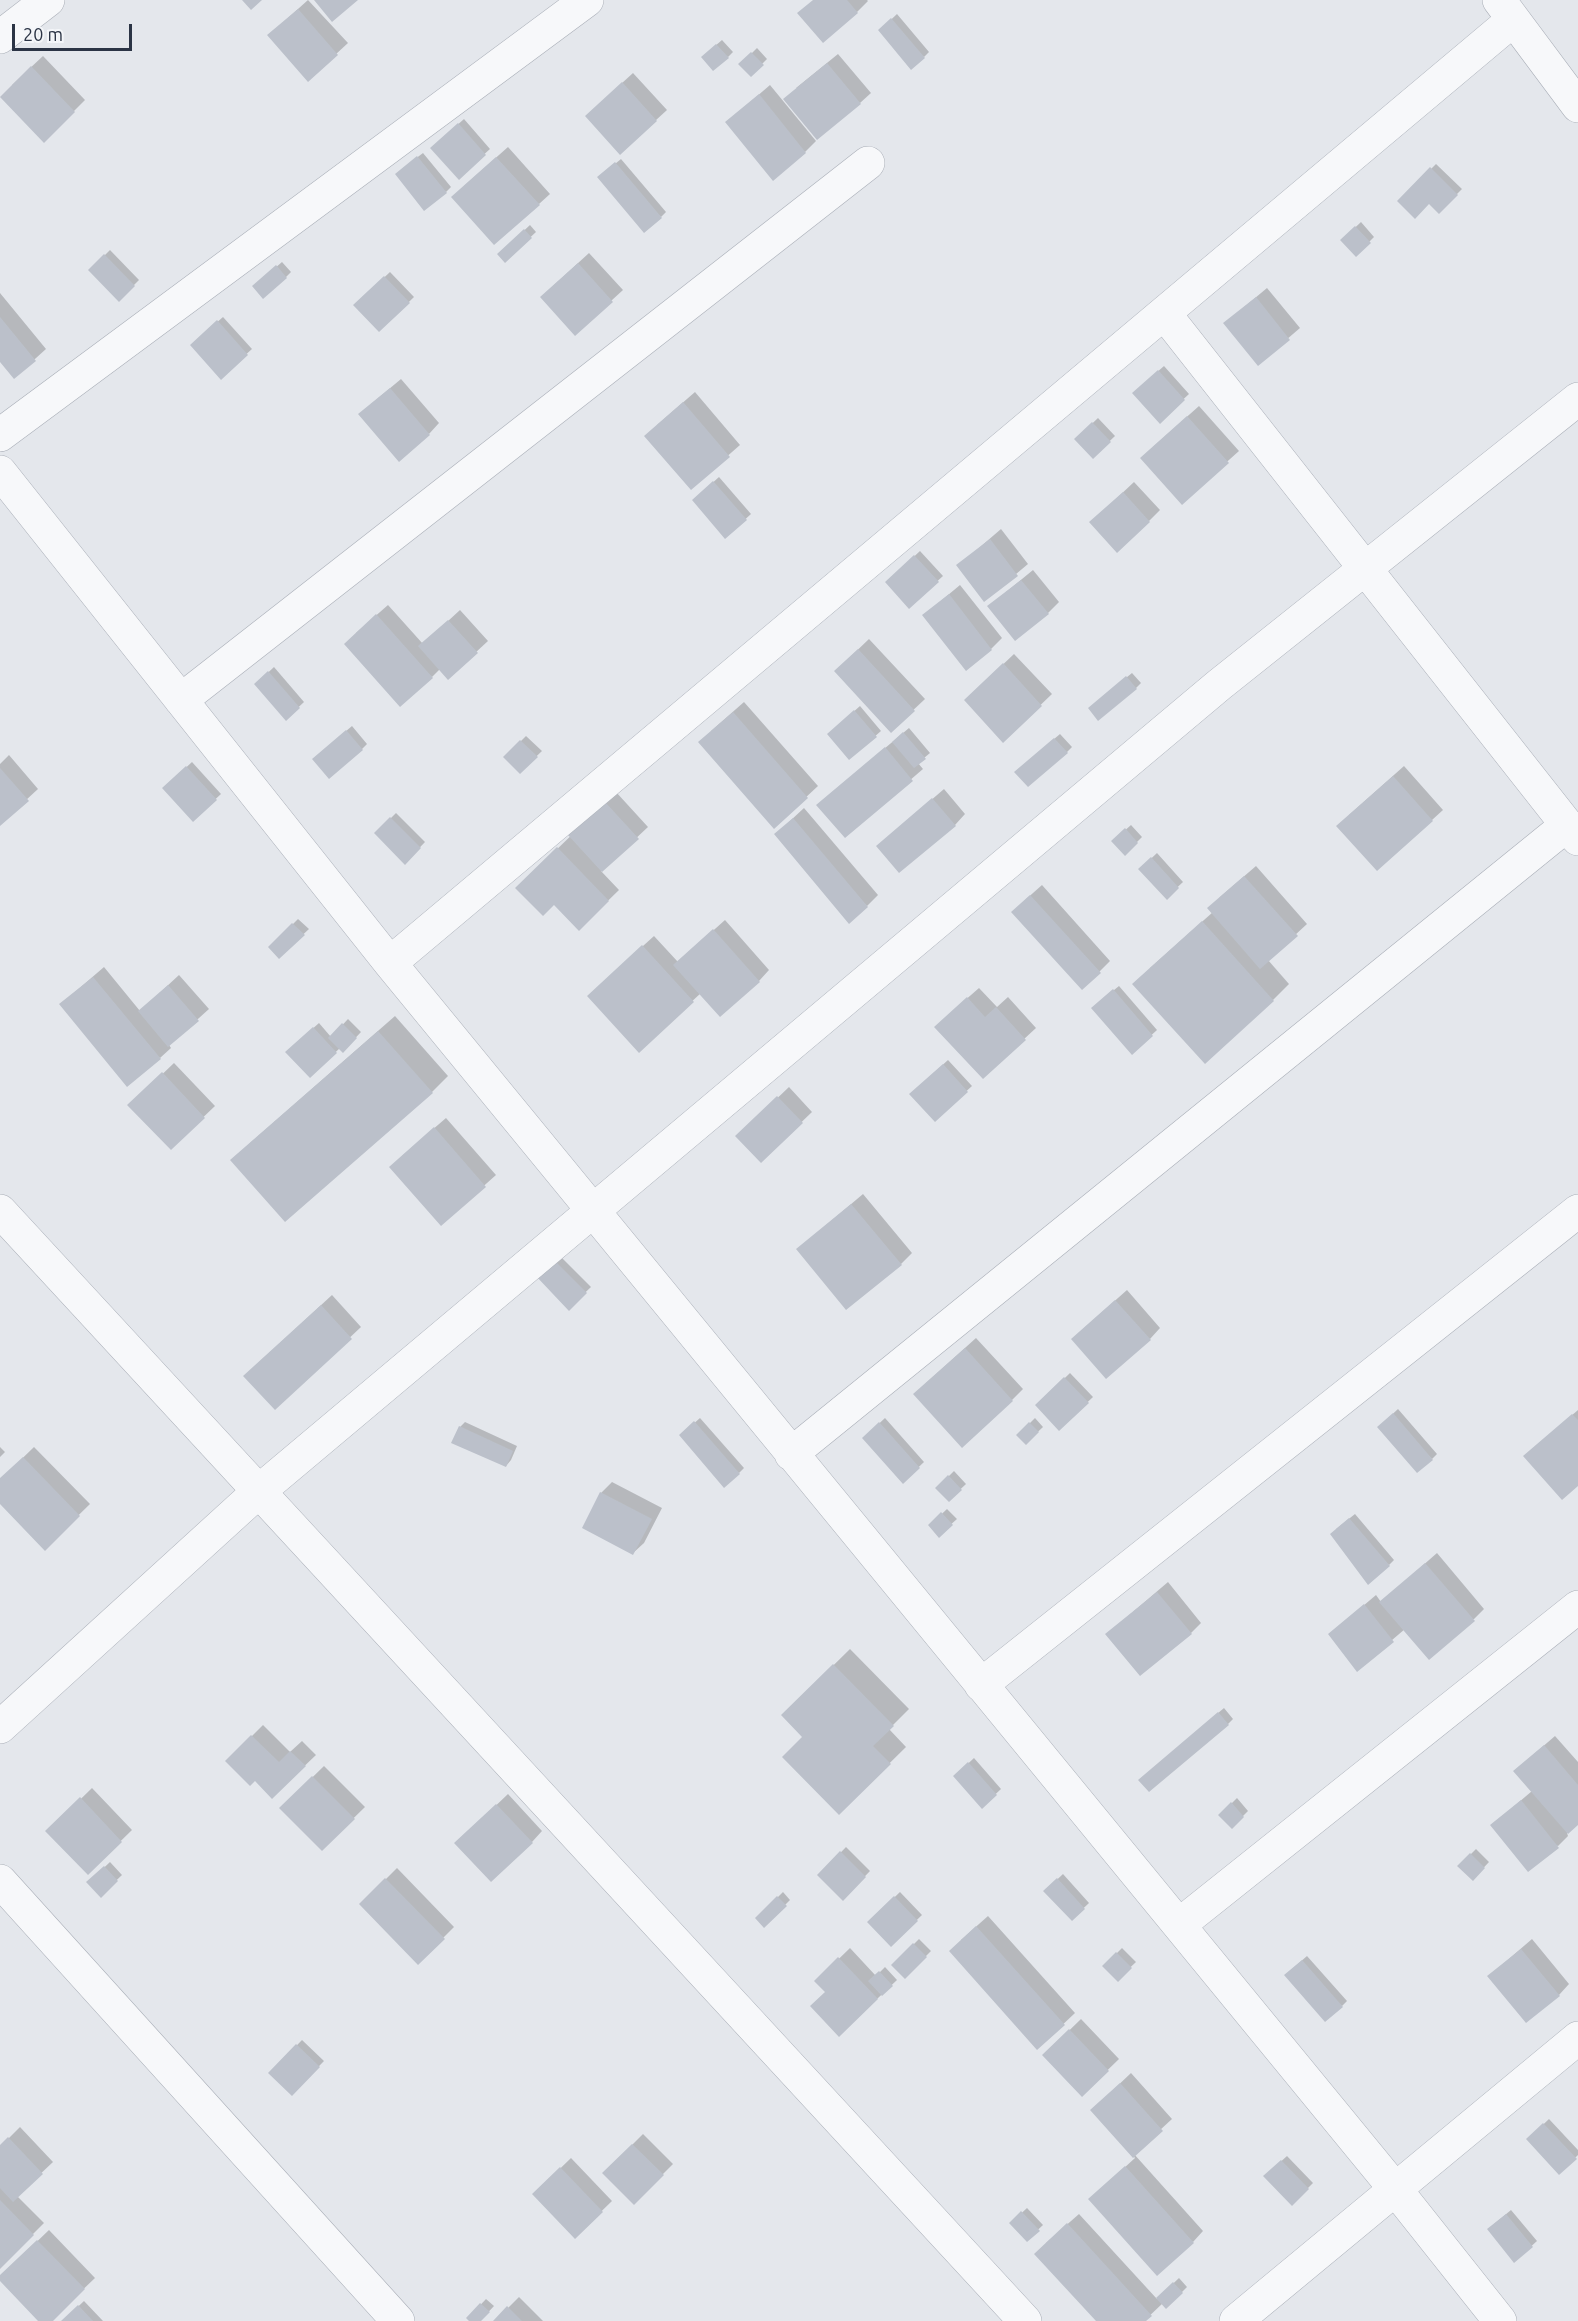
<!DOCTYPE html>
<style>
body{margin:0}
#map{position:relative;width:1578px;height:2321px;overflow:hidden;background:#e4e7ec;font-family:Ubuntu,sans-serif}
canvas{display:block}
.scale{position:absolute;left:12px;top:24px;width:120px;height:27px;box-sizing:border-box;border:3px solid #2b3445;border-top:0;padding-left:8px;font-size:18px;line-height:21px;white-space:nowrap;color:#2b3445;-webkit-text-stroke:4px #f4f6f9;paint-order:stroke}
</style>
<div id="map">
<canvas width="1578" height="2321"></canvas>
<div class="scale">20 m</div>
</div>
<script>
const c = document.querySelector('canvas').getContext('2d');
c.lineJoin = 'round';
function paint(path, color) { c.fillStyle = color; c.fill(path, 'evenodd'); }
const toPath = rows => new Path2D(rows.map(r => 'M' + r).join(''));
function trace(path, color, width, dash) { c.strokeStyle = color; c.lineWidth = width; c.lineCap = dash ? 'butt' : 'round'; c.setLineDash(dash || []); c.stroke(path); }
const shadow = toPath([
 [308,0,348,43,308,80,280,25],
 [813,0,867,0,868,1,857,12],
 [897,14,929,52,924,57,880,30],
 [722,40,733,52,728,57,708,52],
 [757,48,767,59,751,75,741,64],
 [838,54,871,93,860,103,796,88],
 [43,56,85,100,44,141,12,85],
 [633,73,667,110,620,153,598,105],
 [770,85,816,141,805,152,727,122],
 [464,119,490,149,459,177,437,143],
 [508,147,550,194,539,204,464,186],
 [423,153,451,187,446,192,402,169],
 [621,159,666,212,661,217,604,173],
 [1436,164,1462,189,1439,212,1429,202,1399,201],
 [1361,222,1374,237,1356,255,1342,240],
 [530,225,536,232,505,261,499,254],
 [110,250,139,280,119,300,90,270],
 [589,253,623,290,575,334,553,286],
 [282,262,291,272,286,277,259,282],
 [390,272,414,297,380,330,355,305],
 [1267,288,1300,328,1258,364,1225,323],
 [0,293,46,349,15,377,0,359],
 [223,317,252,349,221,377,197,340],
 [1164,366,1189,394,1160,421,1139,388],
 [401,379,439,423,429,434,371,404],
 [695,392,740,445,691,488,657,425],
 [1199,406,1239,451,1182,502,1153,447],
 [1098,418,1115,436,1093,457,1076,439],
 [719,477,751,514,726,537,699,495],
 [1134,482,1160,510,1149,521,1102,512],
 [1001,529,1028,564,985,600,958,566],
 [920,551,943,576,909,607,887,582],
 [1033,570,1059,602,1048,613,989,606],
 [960,585,1002,638,991,649,924,615],
 [388,605,423,644,460,610,488,641,448,678,440,669,432,677,356,633],
 [869,639,925,699,891,731,847,660],
 [1014,654,1052,694,1004,740,977,689],
 [274,667,304,702,286,719,256,684],
 [1132,673,1141,683,1136,688,1095,703],
 [744,702,818,786,774,827,711,731],
 [860,706,881,731,850,758,834,729],
 [352,726,367,744,362,749,319,754],
 [909,728,930,753,918,763,923,769,845,836,829,795],
 [1060,734,1072,747,1067,752,1021,767],
 [526,736,542,751,520,772,505,757],
 [9,755,38,789,0,824,0,764],
 [192,762,221,794,193,820,164,788],
 [1404,766,1443,810,1432,820,1349,815],
 [944,789,965,814,955,825,878,846],
 [616,792,648,827,601,871,619,890,579,929,554,903,517,888],
 [804,808,878,895,867,906,776,834],
 [396,813,425,842,405,863,376,833],
 [1131,825,1142,837,1125,854,1113,841],
 [1157,853,1183,882,1167,897,1140,869],
 [1256,866,1307,924,1268,960,1289,984,1273,1000,1150,968,1213,912,1220,897],
 [1042,885,1110,961,1099,972,1024,901],
 [298,919,309,929,279,957,270,947],
 [725,920,769,970,759,981,701,993,639,1050,600,985,654,936,678,962],
 [104,967,140,1011,179,975,209,1009,169,1045,171,1048,160,1058,61,1004],
 [1119,986,1157,1030,1132,1053,1098,1003],
 [979,988,997,1007,1008,997,1036,1028,983,1077,947,1016],
 [395,1016,448,1076,432,1092,249,1144],
 [348,1019,361,1032,343,1051,340,1048,310,1076,292,1047,319,1023,331,1037],
 [948,1060,972,1086,935,1120,916,1089],
 [174,1063,215,1106,171,1148,130,1105],
 [789,1087,812,1112,761,1161,748,1126],
 [446,1118,496,1175,441,1224,402,1156],
 [863,1194,912,1253,901,1264,798,1249],
 [558,1254,591,1287,569,1308,537,1275],
 [1127,1290,1160,1328,1150,1339,1083,1329],
 [332,1295,361,1327,275,1408,256,1365],
 [976,1338,1023,1389,1012,1400,926,1383],
 [1070,1373,1093,1397,1059,1429,1037,1405],
 [1398,1409,1437,1454,1432,1459,1384,1422],
 [1578,1410,1578,1484,1536,1446],
 [700,1418,744,1468,739,1473,681,1435],
 [885,1418,924,1462,903,1482,869,1433],
 [1035,1418,1043,1427,1026,1443,1018,1435],
 [465,1422,517,1446,511,1460,506,1466,460,1427],
 [0,1447,5,1452,0,1457],
 [34,1447,90,1504,45,1548,0,1502,0,1480],
 [954,1471,966,1484,949,1500,937,1488],
 [612,1482,662,1508,644,1543,633,1553,601,1493],
 [947,1509,957,1519,939,1535,930,1525],
 [1355,1514,1394,1560,1389,1565,1336,1529],
 [1437,1553,1484,1609,1474,1619,1405,1629,1358,1669,1330,1634,1376,1595,1381,1602],
 [1168,1582,1201,1623,1191,1633,1107,1634],
 [850,1649,909,1709,889,1729,906,1747,839,1813,804,1737,783,1715],
 [1224,1708,1233,1719,1228,1724,1145,1775],
 [263,1725,290,1752,302,1741,316,1755,272,1797,255,1779,227,1761],
 [1555,1736,1578,1762,1578,1823,1567,1833,1568,1836,1558,1846,1492,1825,1532,1791,1526,1761],
 [974,1758,1001,1789,982,1807,955,1776],
 [324,1766,365,1807,322,1849,281,1808],
 [92,1788,132,1830,88,1873,48,1831],
 [508,1794,542,1831,532,1842,467,1833],
 [1237,1798,1248,1811,1232,1827,1220,1815],
 [846,1847,870,1871,843,1899,819,1875],
 [1476,1849,1489,1862,1473,1879,1459,1866],
 [110,1862,122,1875,101,1895,89,1882],
 [397,1868,454,1927,418,1963,361,1904],
 [1063,1874,1089,1903,1072,1919,1045,1891],
 [783,1892,790,1900,764,1926,757,1918],
 [900,1892,922,1915,891,1945,869,1922],
 [988,1916,1075,2013,1038,2048,961,1940],
 [919,1939,931,1951,905,1977,893,1965],
 [1532,1939,1569,1984,1559,1995,1489,1976],
 [850,1948,876,1976,885,1967,897,1980,839,2035,827,1992,816,1981],
 [1122,1948,1136,1962,1118,1979,1104,1966],
 [1307,1956,1347,2001,1342,2006,1291,1970],
 [1081,2019,1119,2059,1082,2095,1044,2055],
 [302,2040,324,2061,292,2094,270,2073],
 [1131,2073,1172,2119,1134,2154,1203,2231,1193,2242,1101,2189,1135,2158,1092,2110],
 [1549,2119,1578,2150,1578,2155,1559,2173,1528,2139],
 [20,2127,53,2162,17,2196,44,2223,0,2267,0,2147],
 [643,2134,673,2164,634,2203,604,2173],
 [1287,2156,1313,2183,1292,2204,1265,2176],
 [571,2158,612,2201,575,2237,534,2194],
 [1027,2208,1043,2225,1027,2240,1011,2223],
 [1511,2210,1537,2241,1515,2261,1494,2224],
 [1079,2214,1157,2299,1179,2278,1187,2287,1167,2307,1163,2303,1144,2321,1098,2321,1046,2243],
 [49,2230,95,2278,50,2321,41,2321,0,2277],
 [519,2297,543,2321,495,2321],
 [486,2299,494,2306,480,2321,471,2321,468,2318],
 [84,2301,103,2321,63,2321]
]);
const building = toPath([
 [242,0,262,0,251,10],
 [314,0,358,0,332,22],
 [813,0,847,0,858,13,823,43,797,13],
 [298,9,338,55,308,82,267,35],
 [891,18,925,58,911,70,878,30],
 [716,44,729,58,713,71,701,57],
 [751,52,764,65,751,77,738,64],
 [827,63,861,104,817,140,783,99],
 [31,66,75,112,44,143,0,97],
 [622,82,657,121,620,155,585,116],
 [759,94,806,153,773,181,725,122],
 [458,123,486,155,459,180,430,148],
 [417,156,447,193,424,211,395,174],
 [496,157,540,205,494,245,451,197],
 [615,162,662,218,644,233,597,177],
 [1430,167,1458,195,1439,214,1429,204,1415,219,1397,201],
 [1355,226,1371,243,1356,257,1340,240],
 [524,229,532,238,505,263,497,254],
 [104,254,135,286,119,302,88,270],
 [578,263,613,302,575,336,540,297],
 [276,265,287,278,263,299,252,286],
 [384,276,410,303,379,332,353,305],
 [1256,297,1290,340,1258,366,1223,323],
 [0,317,36,361,14,379,0,362],
 [217,320,248,355,221,380,190,345],
 [1158,370,1185,400,1160,424,1132,393],
 [390,388,430,435,399,462,358,414],
 [683,402,730,457,691,490,644,436],
 [1187,416,1229,463,1182,505,1140,458],
 [1092,422,1111,442,1093,459,1074,439],
 [713,481,747,520,725,539,692,500],
 [1123,492,1150,522,1117,553,1089,522],
 [990,539,1018,576,984,602,956,565],
 [914,555,939,582,909,609,885,582],
 [1021,580,1049,614,1015,641,987,606],
 [949,594,992,650,966,671,922,615],
 [376,614,433,678,400,707,344,644],
 [448,620,478,653,448,680,418,646],
 [858,649,915,711,891,733,834,671],
 [1003,663,1042,706,1003,743,964,700],
 [268,671,300,708,286,721,254,684],
 [1126,676,1137,689,1098,721,1088,708],
 [854,710,877,737,849,760,827,734],
 [733,712,808,798,774,829,698,742],
 [346,730,363,750,329,779,312,759],
 [903,732,926,759,914,768,892,742],
 [1054,738,1068,753,1028,787,1014,772],
 [520,740,538,757,520,774,503,757],
 [885,747,913,781,845,838,816,805],
 [186,766,217,800,193,822,162,788],
 [0,768,29,801,0,826],
 [1393,776,1433,821,1377,871,1336,826],
 [932,798,956,826,899,873,876,846],
 [605,802,639,839,602,872,568,835],
 [390,817,421,848,405,865,374,833],
 [793,818,868,907,849,924,774,834],
 [1125,828,1138,843,1125,856,1111,841],
 [557,847,609,901,579,931,554,905,543,916,515,888],
 [1151,857,1179,888,1167,900,1138,869],
 [1244,876,1298,936,1260,969,1207,908],
 [1030,895,1101,973,1082,990,1011,912],
 [1202,921,1274,1001,1205,1064,1132,984],
 [292,923,305,935,279,959,268,947],
 [713,929,760,982,720,1017,673,965],
 [642,945,694,1002,639,1053,587,996],
 [93,977,161,1059,127,1087,59,1004],
 [168,985,199,1021,168,1047,138,1011],
 [1113,989,1153,1036,1132,1055,1091,1008],
 [967,997,985,1017,996,1007,1026,1040,983,1079,934,1027],
 [342,1023,357,1038,343,1053,328,1038],
 [313,1027,337,1053,310,1078,285,1052],
 [378,1031,433,1093,285,1222,230,1160],
 [943,1064,968,1092,935,1122,909,1094],
 [162,1072,205,1118,171,1150,127,1105],
 [777,1096,803,1123,761,1163,735,1136],
 [434,1127,486,1187,441,1226,389,1167],
 [851,1204,902,1265,846,1310,796,1249],
 [552,1258,587,1293,569,1311,535,1275],
 [1115,1300,1151,1340,1106,1379,1071,1339],
 [321,1305,352,1339,275,1410,243,1376],
 [965,1348,1013,1401,962,1448,913,1394],
 [1064,1377,1089,1403,1059,1431,1035,1405],
 [1393,1413,1433,1460,1417,1473,1377,1427],
 [1572,1414,1578,1420,1578,1486,1562,1500,1523,1456],
 [694,1421,740,1474,724,1488,679,1435],
 [879,1422,920,1468,903,1484,862,1438],
 [1029,1422,1039,1432,1026,1445,1016,1435],
 [459,1426,513,1451,506,1467,451,1443],
 [23,1457,80,1516,45,1551,0,1504,0,1478],
 [948,1475,962,1490,949,1502,935,1488],
 [600,1492,652,1519,633,1555,582,1528],
 [941,1512,953,1525,939,1538,928,1525],
 [1349,1518,1390,1566,1368,1585,1330,1534],
 [1425,1563,1475,1621,1429,1660,1379,1602],
 [1157,1592,1192,1634,1140,1676,1105,1634],
 [1364,1604,1394,1642,1357,1672,1328,1634],
 [833,1664,894,1726,873,1746,891,1764,839,1815,782,1757,802,1737,781,1715],
 [1218,1712,1229,1725,1149,1792,1138,1780],
 [251,1735,279,1762,290,1751,306,1766,272,1799,255,1781,250,1786,225,1761],
 [1544,1745,1578,1785,1578,1825,1568,1834,1513,1771],
 [968,1762,997,1795,982,1809,953,1776],
 [312,1776,355,1819,322,1851,279,1808],
 [80,1797,122,1842,88,1875,45,1831],
 [1521,1800,1559,1848,1528,1872,1490,1825],
 [1231,1802,1244,1817,1232,1829,1218,1815],
 [496,1804,533,1843,491,1882,454,1843],
 [840,1851,866,1877,843,1901,817,1875],
 [1470,1853,1485,1868,1473,1881,1457,1866],
 [104,1866,118,1881,101,1898,86,1882],
 [385,1878,445,1939,418,1965,359,1904],
 [1057,1878,1085,1909,1072,1921,1043,1891],
 [777,1896,787,1906,764,1928,755,1918],
 [894,1896,918,1921,891,1947,867,1922],
 [976,1926,1065,2025,1037,2050,949,1951],
 [913,1943,927,1957,905,1979,891,1965],
 [1521,1949,1560,1996,1526,2023,1487,1976],
 [1116,1952,1132,1968,1118,1982,1102,1966],
 [838,1957,878,1999,839,2037,810,2006,825,1992,814,1981],
 [1302,1960,1343,2007,1325,2022,1284,1975],
 [879,1971,893,1986,882,1996,868,1981],
 [1069,2029,1109,2071,1082,2097,1042,2055],
 [296,2044,320,2067,292,2096,268,2073],
 [1120,2083,1163,2131,1133,2158,1090,2110],
 [1543,2123,1577,2159,1559,2175,1526,2139],
 [8,2137,43,2174,13,2202,0,2188,0,2145],
 [632,2144,664,2175,634,2205,602,2173],
 [1281,2160,1309,2189,1292,2206,1263,2176],
 [1125,2166,1194,2243,1157,2276,1088,2199],
 [560,2167,603,2212,575,2239,532,2194],
 [0,2200,34,2235,0,2269],
 [1021,2211,1040,2231,1027,2242,1009,2223],
 [1506,2214,1533,2247,1514,2263,1487,2229],
 [1067,2223,1152,2316,1146,2321,1096,2321,1034,2254],
 [37,2240,85,2289,53,2321,38,2321,0,2281,0,2275],
 [1173,2282,1183,2293,1166,2309,1156,2298],
 [480,2303,490,2312,481,2321,469,2321,466,2318],
 [78,2305,93,2321,61,2321],
 [507,2306,522,2321,493,2321]
]);
const street = toPath([
 [1499,0,1578,106],
 [0,37,48,0],
 [1164,313,1578,839],
 [0,435,587,0],
 [0,472,390,963,1396,2190,1500,2321],
 [181,700,868,163],
 [390,963,1513,20],
 [0,1211,1025,2321],
 [791,1454,1567,825],
 [981,1685,1578,1211],
 [0,1727,258,1492,1219,685,1578,399],
 [0,1881,398,2321],
 [1179,1925,1578,1607],
 [1236,2321,1578,2038]
]);
paint(shadow, '#0003');
paint(building, '#bbc0ca');
trace(street, '#a9aeb7', 34);
trace(street, '#f7f8fa', 33);
</script>
